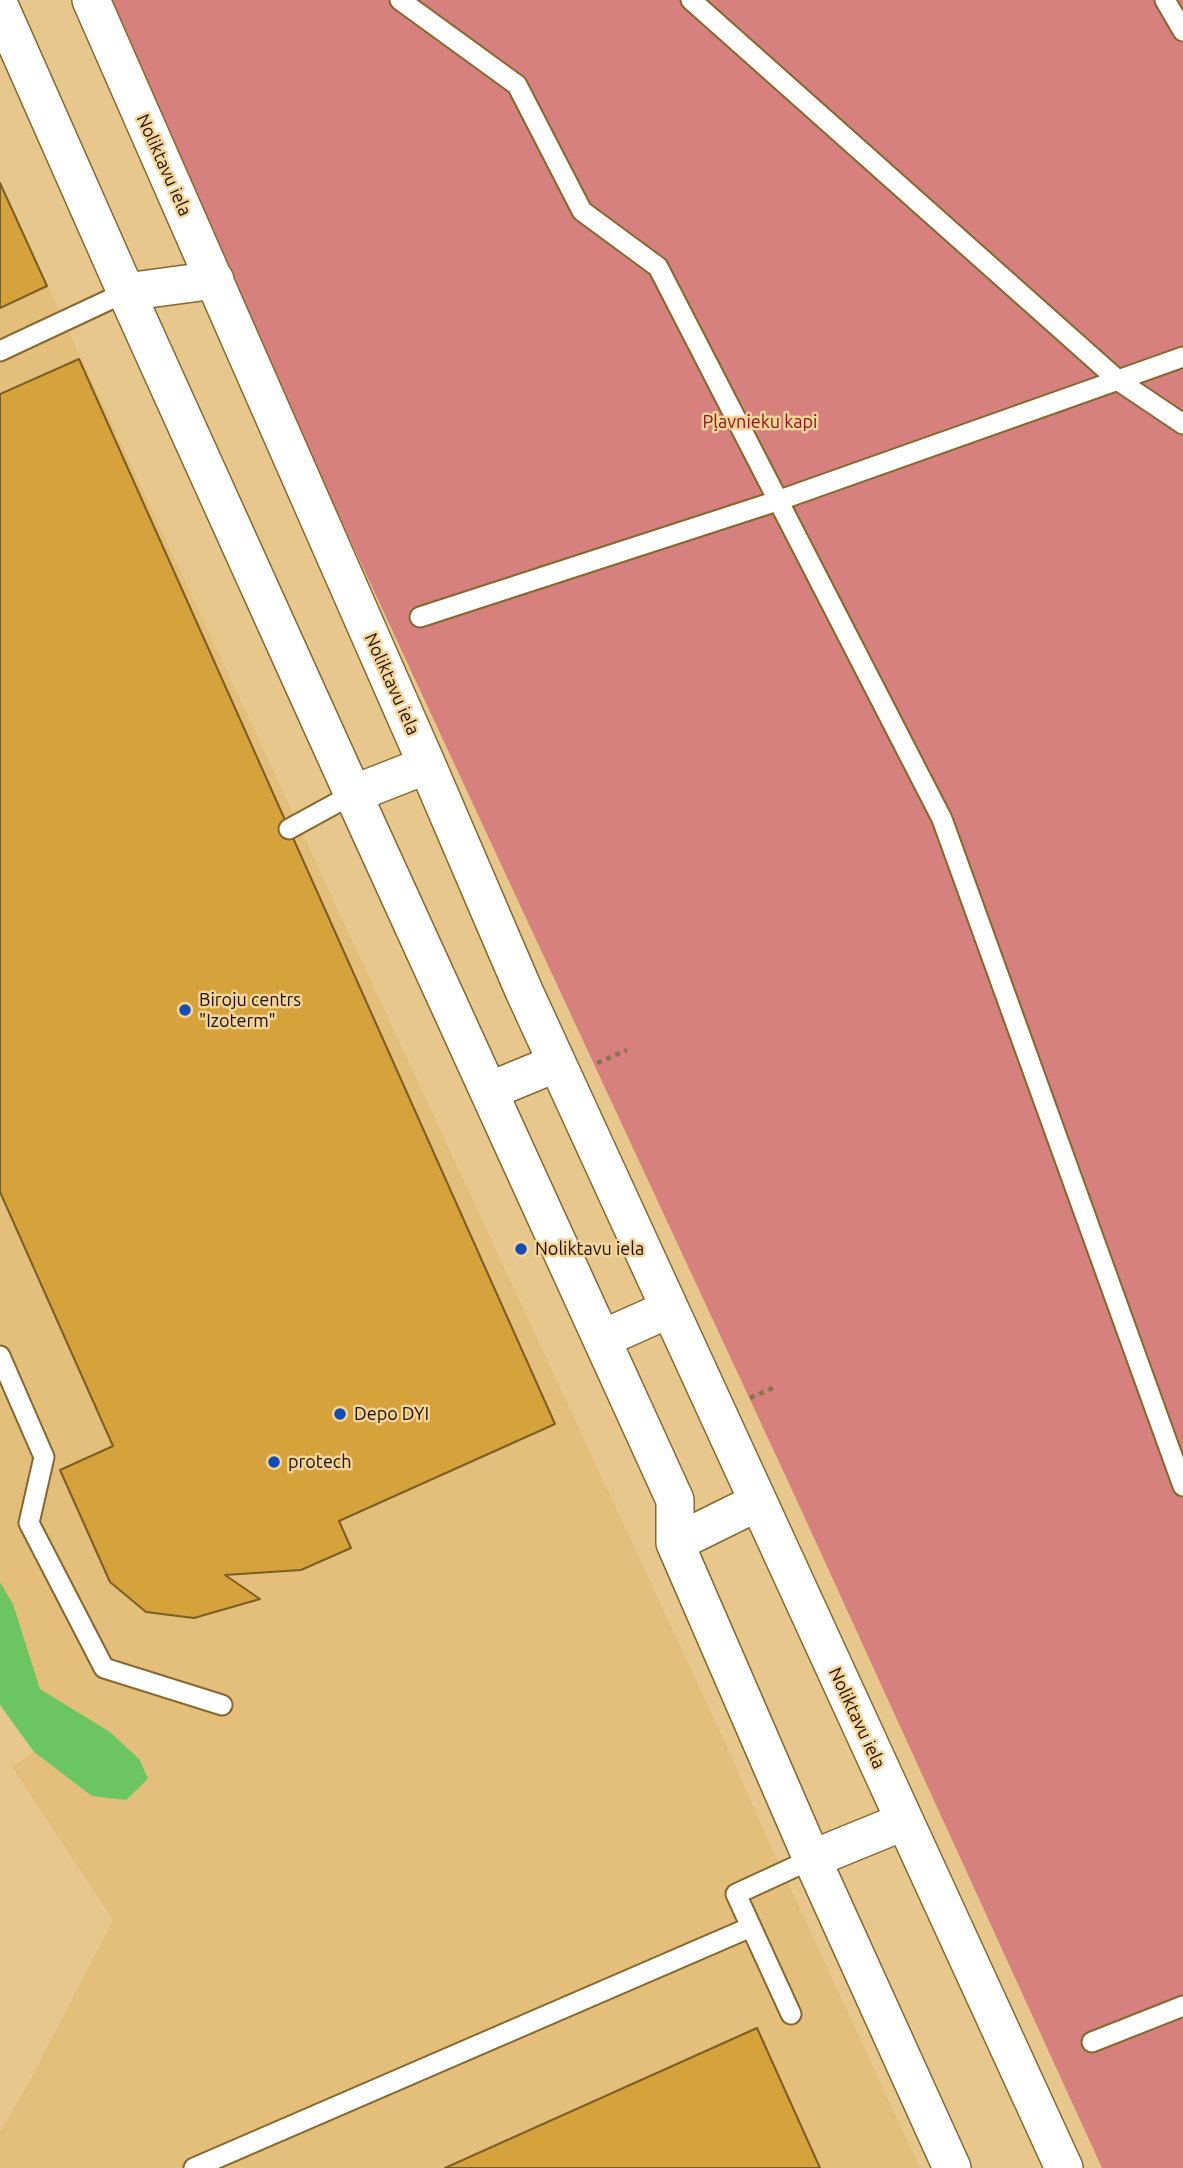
<!DOCTYPE html>
<meta charset="utf-8">
<style>
body{margin:0}
canvas{display:block;background:#e8c78c}
</style>
<canvas width="1183" height="2168"></canvas>
<script>
const c = document.querySelector('canvas').getContext('2d');
c.lineJoin = 'round';
function paint(path, color) { c.fillStyle = color; c.fill(path, 'evenodd'); }
const toPath = rows => new Path2D(rows.map(r => 'M' + r).join(''));
function trace(path, color, width, dash) { c.strokeStyle = color; c.lineWidth = width; c.lineCap = dash ? 'butt' : 'round'; c.setLineDash(dash || []); c.stroke(path); }
function drawText(font, color, halo, rows, align = 'center') {
  c.font = font + ' Ubuntu,sans-serif'; c.lineWidth = 5; c.setLineDash([]); c.textBaseline = 'middle'; c.strokeStyle = halo; c.fillStyle = color; for (const [text, x, y, turn = 0] of rows) {
    c.save(); c.translate(x, y); c.rotate((+turn || 0) * Math.PI / 180); c.textAlign = isNaN(turn) ? turn : align; if (halo) c.strokeText(text, 0, 0); c.fillText(text, 0, 0); c.restore();
  }
}
const built = toPath([
 [0,183,729,1751,763,1829,920,2168,0,2168,0,2132,34,2073,113,1920,12,1767,34,1752,92,1796,126,1800,148,1779,110,1732,40,1689,13,1604,0,1582]
]);
const green = toPath([
 [99,0,1183,0,1183,2168,1102,2168,793,1492]
]);
const water = toPath([
 [0,1582,13,1604,40,1689,110,1732,140,1760,148,1779,126,1800,92,1796,34,1752,0,1705]
]);
const building = toPath([
 [0,183,47,286,0,308,0,183],
 [79,359,555,1424,339,1521,351,1548,301,1570,225,1575,260,1599,194,1618,146,1612,110,1582,60,1470,113,1446,0,1192,0,394,79,359],
 [757,2028,820,2168,445,2168,757,2028]
]);
const path = toPath([
 [597,1063,627,1050],
 [750,1398,775,1387]
]);
const service = toPath([
 [400,0,517,85,582,211,658,267,942,819,1183,1486],
 [691,0,1119,381,1183,424],
 [1165,0,1183,31],
 [0,351,126,292],
 [420,617,777,501,1183,357],
 [289,829,353,794],
 [0,1356,44,1457,29,1523,104,1668,222,1705],
 [791,2014,736,1894,812,1859],
 [1092,2042,1183,2006],
 [194,2168,751,1927]
]);
const minor = toPath([
 [91,0,427,765,524,991,1064,2168],
 [0,7,126,292,353,794,675,1500,675,1543,812,1859,952,2168],
 [126,292,215,280],
 [353,794,427,765],
 [489,1091,557,1063],
 [602,1339,669,1309],
 [675,1543,758,1502],
 [812,1859,905,1821]
]);
const markers = [
 [185,1010,7,"#134cb8"],
 [521,1249,7,"#134cb8"],
 [340,1414,7,"#134cb8"],
 [274,1462,7,"#134cb8"]
];
const streetNames = [
 ["Noliktavu iela",164,165,66],
 ["Noliktavu iela",392,684,66],
 ["Noliktavu iela",857,1718,65]
];
const parkNames = [
 ["Pļavnieku kapi",760,422]
];
const poiNames = [
 ["Biroju centrs",199,1000],
 ["\"Izoterm\"",199,1021],
 ["Noliktavu iela",535,1249],
 ["Depo DYI",354,1414],
 ["protech",288,1462]
];
paint(built, '#e4bf7c');
paint(green, '#d6817e');
paint(water, '#6bc661');
paint(building, '#d5a23b');
trace(building, '#7b5e23', 2);
trace(service, '#86682e', 23);
trace(minor, '#86682e', 40);
trace(path, '#8a734c', 4.5, [5, 5]);
trace(service, '#fff', 19);
trace(minor, '#fff', 37);
for (const [x, y, r, color] of markers) { const dot = new Path2D(); dot.arc(x, y, r, 0, 2 * Math.PI); c.fillStyle = color; c.fill(dot); trace(dot, '#f5d498', 2.5); }
drawText('18px', '#1b1000', '#f5d498', streetNames);
drawText('18px', '#8d1222', '#f5d498', parkNames);
drawText('18px', '#1b1000', '#f5d498', poiNames, 'left');
</script>
